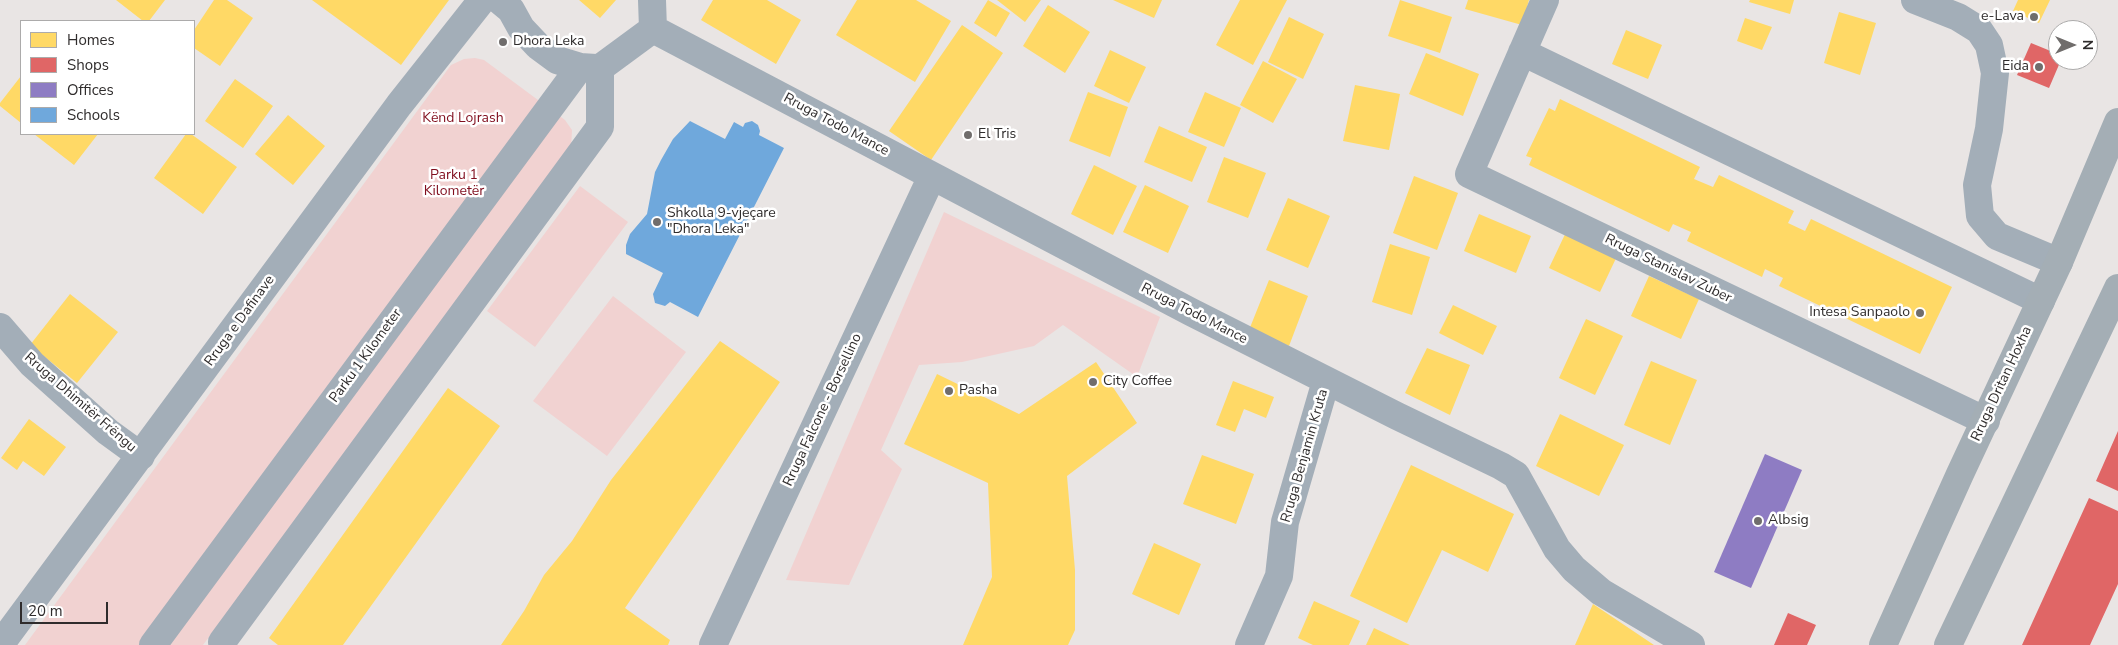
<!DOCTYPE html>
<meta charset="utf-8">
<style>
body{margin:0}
#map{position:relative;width:2118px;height:645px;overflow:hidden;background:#e9e5e4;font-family:"Nunito Sans",sans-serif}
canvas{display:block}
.legend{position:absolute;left:20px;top:20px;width:175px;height:115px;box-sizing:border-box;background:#fff;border:1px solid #acabab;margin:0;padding:6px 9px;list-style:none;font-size:15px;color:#2f2c2c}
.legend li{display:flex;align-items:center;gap:10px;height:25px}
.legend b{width:25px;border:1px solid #acabab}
.north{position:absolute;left:2048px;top:20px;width:50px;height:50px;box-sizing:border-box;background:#fff;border:1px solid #acabab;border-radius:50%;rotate:90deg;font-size:14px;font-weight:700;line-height:20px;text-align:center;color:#2f2c2c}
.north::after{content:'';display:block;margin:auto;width:18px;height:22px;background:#706d6c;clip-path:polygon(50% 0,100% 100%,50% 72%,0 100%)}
.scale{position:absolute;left:20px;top:602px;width:88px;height:22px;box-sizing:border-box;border:2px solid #2f2c2c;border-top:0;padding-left:6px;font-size:15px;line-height:18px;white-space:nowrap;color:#2f2c2c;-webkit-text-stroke:4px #fff;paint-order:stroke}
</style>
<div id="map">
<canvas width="2118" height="645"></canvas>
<ul class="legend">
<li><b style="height:14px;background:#ffd966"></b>Homes</li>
<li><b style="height:14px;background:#e06666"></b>Shops</li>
<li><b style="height:14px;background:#8e7cc3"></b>Offices</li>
<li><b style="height:14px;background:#6fa8dc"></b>Schools</li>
</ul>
<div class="north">N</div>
<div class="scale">20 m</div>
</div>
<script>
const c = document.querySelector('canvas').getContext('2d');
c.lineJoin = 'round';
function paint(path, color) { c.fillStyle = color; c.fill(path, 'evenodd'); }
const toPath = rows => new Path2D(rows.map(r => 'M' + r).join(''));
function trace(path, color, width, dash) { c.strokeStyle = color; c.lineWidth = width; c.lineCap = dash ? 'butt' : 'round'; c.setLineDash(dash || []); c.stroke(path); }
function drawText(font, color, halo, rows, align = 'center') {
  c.font = font + ' "Nunito Sans",sans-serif'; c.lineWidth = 5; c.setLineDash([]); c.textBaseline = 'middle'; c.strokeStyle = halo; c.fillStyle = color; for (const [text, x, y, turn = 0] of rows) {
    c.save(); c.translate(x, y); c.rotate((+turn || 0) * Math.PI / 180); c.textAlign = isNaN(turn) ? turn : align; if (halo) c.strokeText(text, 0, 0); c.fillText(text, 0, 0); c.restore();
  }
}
const green = toPath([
 [475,58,484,60,565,120,572,130,571,149,203,645,25,645,451,65,464,59],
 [580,186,628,222,535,347,487,311],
 [944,212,1160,317,1137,377,1063,325,1034,346,962,362,919,365,881,450,902,469,849,585,786,580],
 [613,296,686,352,607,456,533,401]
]);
const homes = toPath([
 [116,0,165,0,149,21,143,21],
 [214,0,227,0,253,18,220,66,194,48,194,30],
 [312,0,449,0,401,65],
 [579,0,616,0,600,18],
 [713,0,767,0,801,20,776,64,701,20],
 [857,0,916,0,951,21,915,82,836,35],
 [988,0,1010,13,996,37,974,23],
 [997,0,1041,0,1025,22],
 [1113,0,1162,0,1154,18],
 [1240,0,1287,0,1253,65,1216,45],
 [1400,0,1452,17,1440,53,1388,36],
 [1468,0,1529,0,1522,25,1465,9],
 [1750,0,1794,0,1790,14,1749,2],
 [2018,0,2050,0,2039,23,2013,11],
 [1048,5,1090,32,1065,73,1023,46],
 [1839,12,1876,23,1860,75,1824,63],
 [1289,17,1324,34,1303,79,1268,62],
 [1745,18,1772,27,1762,50,1737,41],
 [962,25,1003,53,931,160,889,131],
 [1626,30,1662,45,1648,79,1612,64],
 [1110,50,1146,67,1129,103,1094,86],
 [1426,53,1479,74,1463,116,1409,94],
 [1263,61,1297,79,1273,123,1240,105],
 [21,76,21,123,0,106,0,103],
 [235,79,273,106,243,148,205,121],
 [1355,85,1400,94,1389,150,1343,141],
 [1088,92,1128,107,1110,157,1069,141],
 [1205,92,1241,108,1224,147,1188,132],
 [1560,99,1700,167,1694,179,1713,187,1719,175,1794,211,1788,223,1805,231,1811,219,1952,287,1920,354,1779,286,1783,278,1765,269,1762,277,1687,241,1691,232,1673,224,1669,232,1529,165,1532,158,1526,156,1549,108,1555,111],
 [288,115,325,146,293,185,255,154],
 [1159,126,1207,147,1192,182,1144,162],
 [34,134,98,134,74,165],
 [186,134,191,134,237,167,203,214,154,178],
 [1224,157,1266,173,1248,218,1207,202],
 [1094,165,1137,186,1113,235,1071,214],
 [1414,176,1458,193,1437,250,1393,233],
 [1145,185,1189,206,1168,253,1123,232],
 [1288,198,1330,216,1308,268,1266,250],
 [1479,214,1531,236,1516,273,1464,251],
 [1568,228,1619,252,1600,292,1549,268],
 [1390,244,1430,257,1412,315,1372,302],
 [1649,276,1699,299,1681,339,1631,316],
 [1269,280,1308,296,1289,346,1249,330],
 [70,294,118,332,77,383,30,345],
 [1453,305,1497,326,1483,355,1439,333],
 [1586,319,1623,336,1595,395,1559,378],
 [720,341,780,382,625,608,670,640,668,645,501,645,524,611,544,575,572,541,611,480],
 [1427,348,1470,365,1450,415,1405,393],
 [1651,361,1697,380,1670,445,1624,425],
 [1096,362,1137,423,1067,476,1075,570,1075,630,1068,645,963,645,992,577,988,483,904,444,937,374,1019,414],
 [1233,381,1274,397,1266,418,1244,409,1235,432,1216,425],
 [448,388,500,426,343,645,278,645,269,638],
 [1560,414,1624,445,1599,496,1536,466],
 [29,419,66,447,44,476,23,461,17,470,1,458],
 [1202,455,1254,474,1236,524,1183,504],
 [1411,465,1514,514,1488,572,1442,550,1407,623,1350,596],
 [1154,543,1201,564,1179,615,1132,594],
 [1314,601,1360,621,1349,645,1313,645,1298,638],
 [1593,604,1654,645,1575,645],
 [1374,628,1410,645,1366,645]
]);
const shops = toPath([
 [2031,43,2058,54,2058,60,2061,60,2049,88,2017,75],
 [2118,431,2118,491,2096,481],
 [2089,498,2118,511,2118,584,2090,645,2022,645],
 [1788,613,1816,625,1807,645,1774,645]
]);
const offices = toPath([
 [1765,454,1802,470,1751,588,1714,572]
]);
const schools = toPath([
 [690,121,725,139,734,122,743,127,745,123,752,121,758,125,760,131,759,135,784,148,698,317,670,302,665,306,655,303,653,294,663,273,626,254,626,245,630,234,647,214,655,172,661,160,673,139]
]);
const minor = toPath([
 [499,0,511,10,521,28,538,46,557,60,580,67,596,68],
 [652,0,653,29],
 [1545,0,1469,174,1986,421],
 [1915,0,1958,17,1979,30,1989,45,1995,73,1989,129,1977,185,1980,216,1997,236,2059,262],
 [653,29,1191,312,1397,416,1501,466,1516,475,1557,549,1574,569,1601,592,1691,645],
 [1522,52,2041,301],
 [600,68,653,29],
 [0,327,32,364,108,432,141,456],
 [222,642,600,127,600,68],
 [0,645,399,105,482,0],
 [153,645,580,67],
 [713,645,932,176],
 [1249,645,1279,576,1285,522,1326,381]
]);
const major = toPath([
 [1883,645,1960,474,2059,262,2118,122],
 [1948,645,2118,288]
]);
const markers = [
 [2034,17,5,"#706d6c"],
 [503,42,5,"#706d6c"],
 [2039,67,5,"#706d6c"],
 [968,135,5,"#706d6c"],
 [657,222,5,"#706d6c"],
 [1920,313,5,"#706d6c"],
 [1093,382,5,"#706d6c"],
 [949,391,5,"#706d6c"],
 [1758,521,5,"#706d6c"]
];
const poiNames = [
 ["e-Lava",2024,17,"right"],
 ["Dhora Leka",513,42],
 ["Eida",2029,67,"right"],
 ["El Tris",978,135],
 ["Shkolla 9-vjeçare",667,214],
 ["\"Dhora Leka\"",667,230],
 ["Intesa Sanpaolo",1910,313,"right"],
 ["City Coffee",1103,382],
 ["Pasha",959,391],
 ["Albsig",1768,521]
];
const parkNames = [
 ["Kënd Lojrash",463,119],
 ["Parku 1",454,176],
 ["Kilometër",454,192]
];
const streetNames = [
 ["Rruga Todo Mance",836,125,28],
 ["Rruga Stanislav Zuber",1668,269,26],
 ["Rruga Todo Mance",1194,314,27],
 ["Rruga e Dafinave",240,321,-54],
 ["Parku 1 Kilometer",366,356,-54],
 ["Rruga Dritan Hoxha",2002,384,-65],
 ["Rruga Dhimitër Frëngu",80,403,41],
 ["Rruga Falcone - Borsellino",823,410,-65],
 ["Rruga Benjamin Kruta",1305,456,-74]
];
paint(green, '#f1d2d1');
paint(homes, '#ffd966');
paint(shops, '#e06666');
paint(offices, '#8e7cc3');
paint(schools, '#6fa8dc');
trace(minor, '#a3aeb8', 28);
trace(major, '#a4aeb5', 28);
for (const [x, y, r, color] of markers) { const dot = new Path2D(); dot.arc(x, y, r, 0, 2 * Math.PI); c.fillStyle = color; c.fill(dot); trace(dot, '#fff', 2); }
drawText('14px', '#2f2c2c', '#fff', poiNames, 'left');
drawText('14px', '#800e1e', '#fff', parkNames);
drawText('14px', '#2f2c2c', '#fff', streetNames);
</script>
